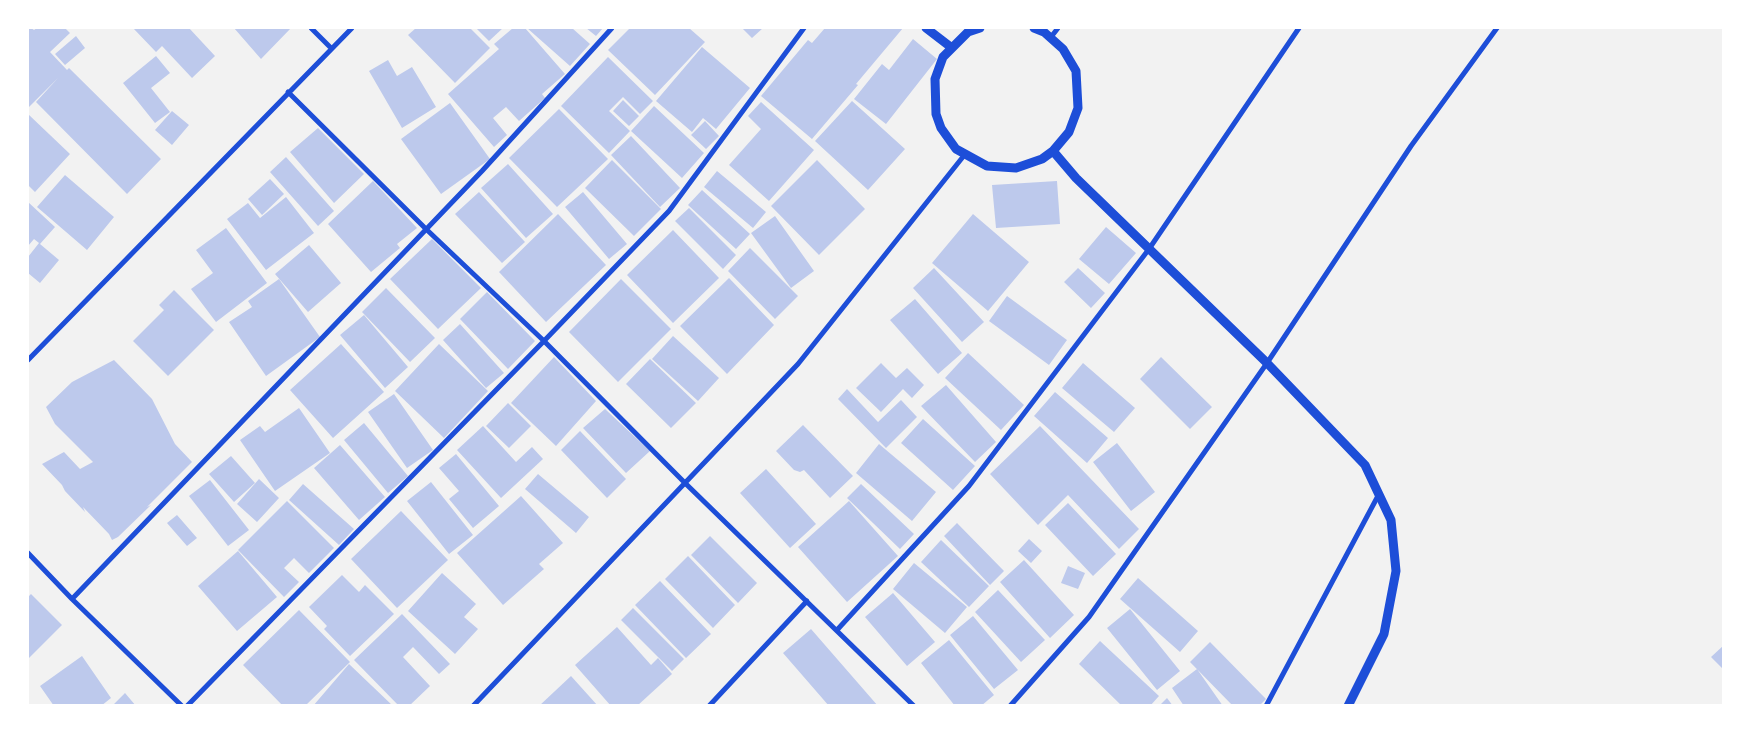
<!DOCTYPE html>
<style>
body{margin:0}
#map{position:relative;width:1751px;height:733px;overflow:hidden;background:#f2f2f2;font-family:Poppins,sans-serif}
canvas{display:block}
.frame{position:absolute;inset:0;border:29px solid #fff;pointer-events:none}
</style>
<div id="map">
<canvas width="1751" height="733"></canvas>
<div class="frame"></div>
</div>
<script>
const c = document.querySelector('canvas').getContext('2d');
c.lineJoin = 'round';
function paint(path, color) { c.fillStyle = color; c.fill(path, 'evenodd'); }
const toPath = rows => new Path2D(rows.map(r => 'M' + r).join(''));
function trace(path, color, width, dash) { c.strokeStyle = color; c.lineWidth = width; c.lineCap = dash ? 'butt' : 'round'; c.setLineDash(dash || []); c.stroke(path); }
const building = toPath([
 [28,28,31,28,34,30,37,28,65,28,70,33,50,52,67,70,69,68,161,159,127,194,36,102,58,78,28,108],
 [133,28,189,28,215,56,192,78,162,46,156,52],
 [234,28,291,28,261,59],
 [416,28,470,28,490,48,455,83,408,35],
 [476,28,503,28,489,41],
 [513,28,525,28,565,74,542,94,545,98,519,121,506,107,493,118,507,135,494,147,448,94,499,49,494,44],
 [527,28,572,28,590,44,570,66],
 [586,28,603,28,596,36],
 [630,28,689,28,705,42,655,95,608,50],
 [742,28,763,28,752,38],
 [825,28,903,28,856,84,858,85,812,139,761,96,808,40,812,43],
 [76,36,85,48,65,65,55,54],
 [913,39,937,59,886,124,854,99,882,64,889,70],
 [702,47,750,88,716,129,703,118,692,132,656,101],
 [156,56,170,73,151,88,170,112,155,123,123,83],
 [608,57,653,101,640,114,623,97,609,111,630,131,609,153,561,106],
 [388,60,397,76,412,67,436,107,402,128,369,71],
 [623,100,639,116,629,126,613,111],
 [852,101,905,149,868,190,815,141],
 [761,102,814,150,769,201,729,165,761,129,748,116],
 [450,103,490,159,441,194,401,139],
 [654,106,704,153,682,178,631,131],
 [559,109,608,159,557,207,509,158],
 [172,111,189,125,172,145,155,130],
 [28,114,70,154,35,192,28,185],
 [705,121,719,136,706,149,691,135],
 [318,128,364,174,334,203,290,152],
 [631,136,680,188,660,207,611,155],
 [286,157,334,211,318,226,270,172],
 [612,160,661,209,634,236,585,188],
 [817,160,865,209,819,255,771,206],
 [508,164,553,214,526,238,481,188],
 [717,171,766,212,753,228,704,187],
 [65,175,114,217,87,250,37,207],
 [270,179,284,194,262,215,248,199],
 [373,181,417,228,397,244,400,248,371,272,328,224],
 [1057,181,1060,224,996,228,992,185],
 [702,190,750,234,736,249,688,205],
 [479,192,525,242,502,263,455,214],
 [583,192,627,244,609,259,565,207],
 [286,197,314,233,266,270,227,219,248,203,260,218],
 [28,202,55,227,40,244,59,260,40,283,28,273,28,257,39,243,34,239,28,246],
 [689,208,736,255,723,269,675,221],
 [558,214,606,265,546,322,499,272],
 [973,214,1029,262,988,311,932,263],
 [775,216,814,271,791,288,751,233],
 [1106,227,1136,253,1109,284,1079,259],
 [226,228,267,283,216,322,191,289,213,273,196,250],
 [673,230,719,278,673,323,627,275],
 [432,239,481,288,438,329,390,279],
 [309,245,341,283,308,312,275,274],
 [750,248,798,296,775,319,728,271],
 [934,268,984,322,962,342,913,288],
 [1078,268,1105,293,1091,308,1064,282],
 [729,278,774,325,727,374,680,326],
 [279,279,320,337,266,376,229,322,252,307,248,301],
 [621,279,671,329,618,382,569,332],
 [386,288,435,338,410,362,362,312],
 [174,290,214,330,168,376,133,341,164,310,159,305],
 [487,292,535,341,508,369,460,319],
 [1007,296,1067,340,1049,365,989,321],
 [915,299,962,353,938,374,890,320],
 [364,315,408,367,385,388,340,335],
 [460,324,504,373,486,388,443,340],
 [673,336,719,378,698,401,652,359],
 [341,344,384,392,333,438,290,390],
 [439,344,488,391,444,438,395,391],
 [968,353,1024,405,1001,430,945,378],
 [554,357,596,401,556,446,511,403],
 [1161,357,1212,407,1190,429,1140,379],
 [650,359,696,403,671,428,626,384],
 [114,360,152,399,175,444,192,462,147,507,151,505,118,537,112,540,109,534,83,507,85,512,65,491,62,485,42,464,64,452,80,469,93,462,55,424,46,407,72,382],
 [881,363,896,378,907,368,924,385,912,398,903,389,881,412,856,388],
 [1083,363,1135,408,1114,432,1062,388],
 [946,385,996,442,975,462,921,406],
 [847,389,878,422,901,400,917,417,886,448,838,399],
 [1055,392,1108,438,1087,463,1034,416],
 [394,394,433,450,407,468,368,412],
 [508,403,531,426,509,448,486,426],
 [299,408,330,453,275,491,240,440,260,426,265,432],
 [605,409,650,451,626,473,583,428],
 [923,419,975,466,953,490,901,443],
 [364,423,408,476,388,493,344,440],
 [803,425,853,476,830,498,804,470,800,472,794,470,776,451],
 [483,426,516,462,532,447,543,459,501,498,457,450],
 [1040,426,1139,529,1119,549,1068,495,1038,525,990,474],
 [580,431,626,479,607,498,561,450],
 [1117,443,1155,492,1131,511,1093,462],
 [879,444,936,492,912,521,856,473],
 [340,445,385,497,359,520,314,468],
 [456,454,499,506,473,528,449,499,459,491,439,468],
 [231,456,255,483,234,502,209,474],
 [766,469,816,524,790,548,740,493],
 [538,474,589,517,576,533,525,489],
 [259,479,279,498,257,522,237,504],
 [210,480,249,530,228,546,189,496],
 [431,482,473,535,449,554,407,501],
 [303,484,354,529,339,545,289,500],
 [861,484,914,534,900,549,847,498],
 [521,496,563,543,539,564,544,569,503,605,457,553],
 [287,501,334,548,309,573,294,558,284,568,299,582,284,597,238,550],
 [849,501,898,556,847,602,798,547],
 [1068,503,1116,554,1093,576,1045,525],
 [401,511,448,560,397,608,351,559],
 [177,515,197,538,187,546,167,523],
 [957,523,1004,571,990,585,944,536],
 [710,536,757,583,738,603,691,555],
 [1029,539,1042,551,1031,563,1018,551],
 [941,540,989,586,969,607,921,562],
 [238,551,277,597,237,631,198,586],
 [688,556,735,605,713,628,665,579],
 [1024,560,1074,615,1050,638,1000,582],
 [914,563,967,607,945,633,893,589],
 [1068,566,1085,573,1078,589,1061,583],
 [442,573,476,604,464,617,478,629,455,654,408,611],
 [342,575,359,592,365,585,394,614,350,656,324,629,327,626,309,607],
 [1138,578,1198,631,1180,652,1120,599],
 [660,581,711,634,686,658,635,605],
 [998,590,1045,640,1021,662,975,612],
 [893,593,935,642,907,666,865,617],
 [31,594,62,625,28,659,28,597],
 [633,608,684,659,672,671,621,620],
 [1130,609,1180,671,1157,690,1107,628],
 [299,610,350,662,305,706,283,706,243,665],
 [402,614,450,664,439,674,413,647,403,657,430,686,409,706,399,706,354,660],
 [973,616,1018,670,994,689,950,635],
 [617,627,651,665,658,658,672,674,637,706,611,706,575,665],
 [811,629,878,706,829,706,783,653],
 [949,640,994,695,981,706,955,706,921,663],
 [1100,641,1159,696,1150,706,1122,706,1079,664],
 [1210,642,1266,699,1259,706,1233,706,1190,662],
 [1724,645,1724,670,1711,657],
 [82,656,111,698,101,706,54,706,40,686],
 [349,664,393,706,313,706],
 [1197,669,1223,706,1184,706,1172,688],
 [571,676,598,706,539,706],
 [125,693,136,706,112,706],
 [1167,698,1173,706,1159,706]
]);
const minor = toPath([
 [311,28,331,48],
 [1051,37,1058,28],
 [288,92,426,229,544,341,685,483,914,706],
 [28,360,352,28],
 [28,553,72,599,182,706],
 [72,599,482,171,612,28],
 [837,630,969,486,1149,249,1299,28],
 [187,706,544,341,669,211,804,28],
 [473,706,798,364,966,153],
 [709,706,807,601],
 [1010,706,1089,617,1267,363,1411,146,1497,28],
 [1266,706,1379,494]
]);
const tertiary = toPath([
 [926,28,952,48],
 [980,28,968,32,943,57,935,79,936,114,941,128,956,149,987,166,1016,168,1042,159,1053,151,1069,132,1078,108,1076,71,1063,49,1044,32,1034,28],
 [1053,151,1076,178,1267,363,1365,465,1391,520,1396,571,1384,634,1348,706]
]);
paint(building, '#bdc9ec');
trace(minor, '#1d4ed8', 5);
trace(tertiary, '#1d4ed8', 9);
</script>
